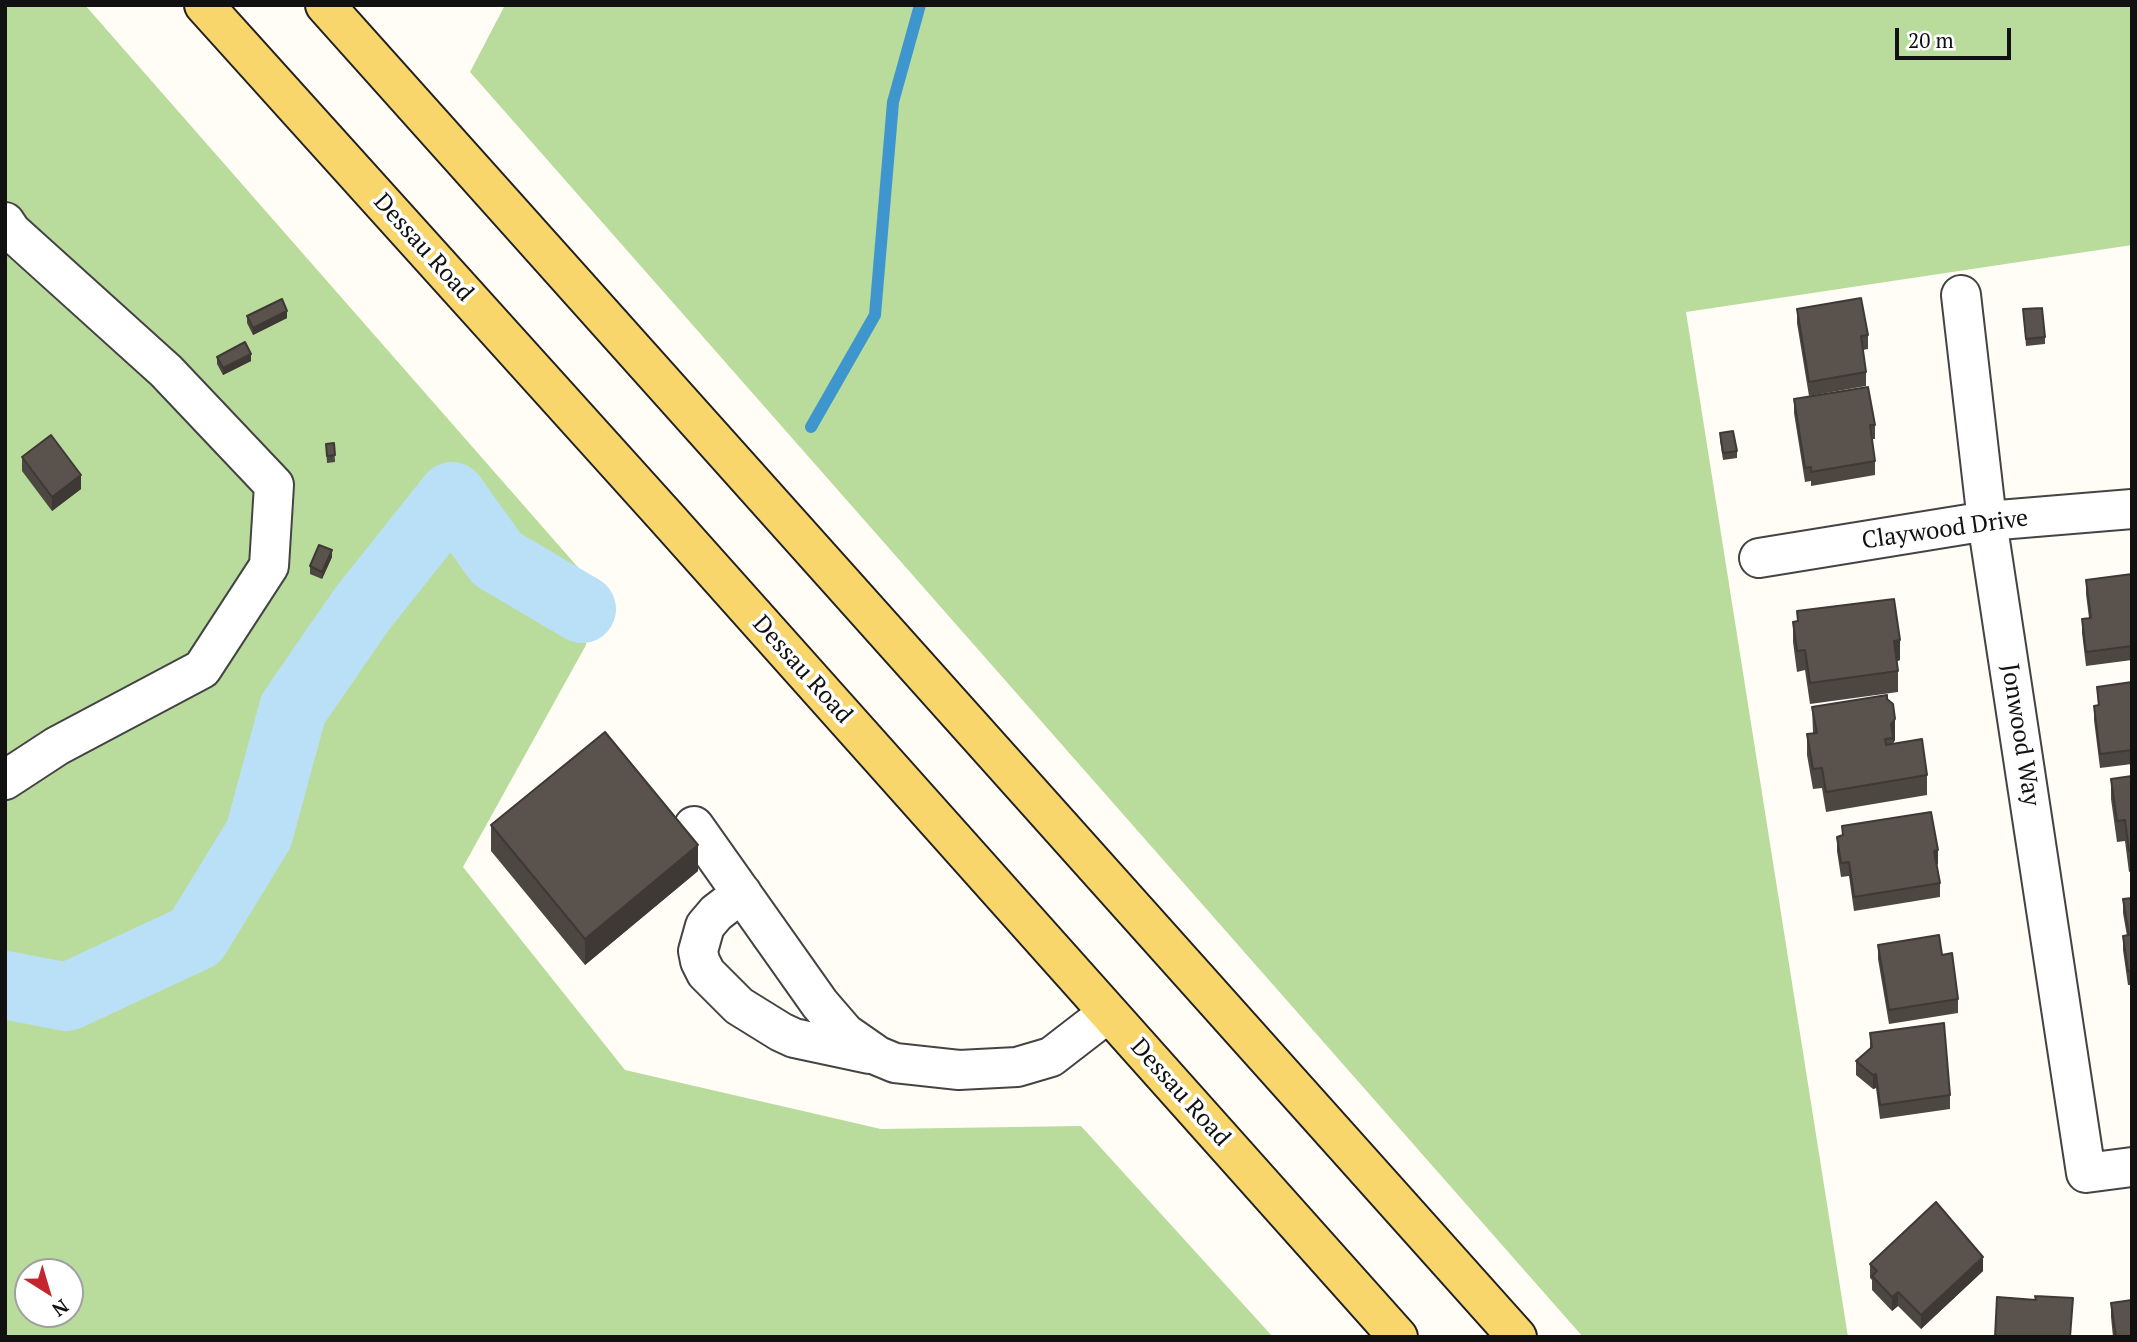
<!DOCTYPE html>
<style>
body{margin:0}
#map{position:relative;width:2137px;height:1342px;overflow:hidden;background:#fffdf5;font-family:"PT Serif",serif}
canvas{display:block}
.frame{position:absolute;inset:0;border:7px solid #111;pointer-events:none}
.north{position:absolute;left:14px;top:1258px;width:70px;height:70px;box-sizing:border-box;background:#fff;border:2px solid #a0a0a0;border-radius:50%;rotate:143deg;font-size:19px;font-weight:700;line-height:28px;text-align:center;color:#111}
.north::after{content:'';display:block;margin:auto;width:24px;height:32px;background:#c4262e;clip-path:polygon(50% 0,100% 100%,50% 72%,0 100%)}
.scale{position:absolute;left:1895px;top:28px;width:116px;height:32px;box-sizing:border-box;border:4px solid #111;border-top:0;padding-left:9px;font-size:21px;line-height:24px;white-space:nowrap;color:#111;-webkit-text-stroke:5px #fff;paint-order:stroke}
</style>
<div id="map">
<canvas width="2137" height="1342"></canvas>
<div class="frame"></div>
<div class="north">N</div>
<div class="scale">20 m</div>
</div>
<script>
const c = document.querySelector('canvas').getContext('2d');
c.lineJoin = 'round';
function paint(path, color) { c.fillStyle = color; c.fill(path, 'evenodd'); }
const toPath = rows => new Path2D(rows.map(r => 'M' + r).join(''));
function trace(path, color, width, dash) { c.strokeStyle = color; c.lineWidth = width; c.lineCap = dash ? 'butt' : 'round'; c.setLineDash(dash || []); c.stroke(path); }
function drawText(font, color, halo, rows, align = 'center') {
  c.font = font + ' "PT Serif",serif'; c.lineWidth = 7; c.setLineDash([]); c.textBaseline = 'middle'; c.strokeStyle = halo; c.fillStyle = color; for (const [text, x, y, turn = 0] of rows) {
    c.save(); c.translate(x, y); c.rotate((+turn || 0) * Math.PI / 180); c.textAlign = isNaN(turn) ? turn : align; if (halo) c.strokeText(text, 0, 0); c.fillText(text, 0, 0); c.restore();
  }
}
const forest = toPath([
 [5,5,85,5,590,581,586,645,463,867,625,1070,881,1129,1081,1126,1273,1337,5,1337],
 [28,1272,70,1272,70,1314,28,1314],
 [505,5,2132,5,2132,245,1686,312,1848,1337,1583,1337,470,72]
]);
const stream = toPath([
 [811,427,875,315,893,102,920,5]
]);
const river = toPath([
 [5,985,67,997,196,937,259,834,293,709,362,609,452,496,497,559,582,609]
]);
const minor = toPath([
 [5,222,11,231,166,371,274,485,269,566,202,669,57,746,5,780],
 [1961,295,1987,521,2086,1173,2132,1167],
 [1759,558,1987,521,2132,509],
 [694,826,820,1004,845,1033,878,1056,895,1063,959,1070,1017,1067,1051,1057,1108,1013],
 [742,893,716,913,705,926,698,951,700,961,706,973,739,1006,781,1032,794,1038,869,1054]
]);
const major = toPath([
 [204,5,666,517,1398,1337],
 [325,5,1517,1337]
]);
const wall = toPath([
 [1797,309,1868,335,1868,349,1863,350,1866,372,1866,386,1809,396,1797,323],
 [2023,309,2045,337,2045,344,2026,346],
 [247,316,287,318,253,335,247,323],
 [217,357,251,361,223,375,217,364],
 [1794,399,1875,425,1875,439,1872,439,1875,461,1875,475,1811,486,1811,481,1805,482,1794,413],
 [1720,433,1737,451,1737,458,1723,460,1720,440],
 [334,443,335,462,327,463,326,444],
 [22,457,81,489,52,511,22,471],
 [332,557,322,579,310,574,310,566],
 [2132,574,2132,660,2086,666,2082,633,2082,619,2089,618,2086,594,2086,580],
 [1797,611,1900,660,1897,661,1898,671,1898,692,1810,704,1805,670,1797,672,1793,642,1793,622,1797,621],
 [2132,682,2132,764,2100,768,2094,720,2094,706,2098,705,2097,687],
 [1887,695,1895,740,1893,744,1927,775,1927,795,1826,812,1822,788,1813,789,1807,755,1807,734,1813,733,1812,707],
 [2132,776,2132,871,2129,872,2125,841,2117,842,2111,799,2111,779],
 [491,825,698,871,585,965,491,851],
 [1842,826,1938,864,1937,865,1940,883,1940,897,1854,911,1849,876,1841,877,1837,851,1837,837,1842,836],
 [2132,898,2132,985,2128,985,2123,950,2123,936,2127,936,2123,913,2123,899],
 [1878,945,1942,955,1958,999,1958,1013,1889,1024,1878,959],
 [1870,1033,1950,1095,1950,1109,1880,1119,1876,1088,1873,1089,1856,1075,1856,1061,1870,1049],
 [1870,1264,1983,1271,1921,1329,1898,1306,1892,1311,1872,1290,1872,1280,1870,1278],
 [2111,1303,2132,1337,2113,1337,2111,1317]
]);
const shadedWall = toPath([
 [287,311,287,318,253,335,253,328],
 [251,354,251,361,223,375,223,368],
 [81,475,81,489,52,511,52,497],
 [332,550,332,557,322,579,322,572],
 [1900,640,1900,660,1894,662,1894,641],
 [1895,719,1895,740,1893,742,1891,724],
 [698,845,698,871,585,965,585,939],
 [1938,850,1938,864,1934,865,1934,851],
 [1876,1074,1876,1088,1873,1089,1873,1075],
 [1983,1257,1983,1271,1921,1329,1921,1315],
 [1898,1292,1898,1306,1892,1311,1892,1297]
]);
const building = toPath([
 [1861,298,1868,335,1861,336,1866,372,1809,382,1797,309,1861,298],
 [282,299,287,311,253,328,247,316,282,299],
 [2042,308,2045,337,2026,339,2023,309,2042,308],
 [245,342,251,354,223,368,217,357,245,342],
 [1868,387,1875,425,1870,425,1875,461,1811,472,1811,467,1805,468,1794,399,1868,387],
 [1733,431,1737,451,1723,453,1720,433,1733,431],
 [51,435,81,475,52,497,22,457,51,435],
 [334,443,335,455,327,456,326,444,334,443],
 [319,545,332,550,322,572,310,566,319,545],
 [2132,574,2132,646,2086,652,2082,619,2091,618,2086,580,2132,574],
 [1894,599,1900,640,1894,641,1898,671,1810,683,1805,650,1797,651,1793,622,1798,621,1797,611,1894,599],
 [2132,682,2132,750,2100,754,2094,706,2099,705,2097,687,2132,682],
 [1887,695,1887,699,1893,704,1895,719,1891,724,1893,738,1885,739,1886,745,1922,739,1927,775,1826,792,1822,768,1813,769,1807,734,1817,733,1812,707,1887,695],
 [605,732,698,845,585,939,491,825,605,732],
 [2132,776,2132,851,2129,851,2125,820,2117,821,2111,779,2132,776],
 [1931,812,1938,850,1934,851,1940,883,1854,897,1849,862,1841,863,1837,837,1843,835,1842,826,1931,812],
 [2132,898,2132,971,2128,971,2123,936,2129,935,2123,899,2132,898],
 [1939,935,1942,955,1952,953,1958,999,1889,1010,1878,945,1939,935],
 [1944,1023,1950,1095,1880,1105,1876,1074,1873,1075,1856,1061,1872,1047,1870,1033,1944,1023],
 [1936,1202,1983,1257,1921,1315,1898,1292,1892,1297,1872,1276,1877,1271,1870,1264,1936,1202],
 [2035,1296,2073,1298,2070,1337,1995,1337,1997,1297,2036,1300,2035,1296],
 [2132,1300,2132,1337,2116,1337,2111,1303,2132,1300]
]);
const streetNames = [
 ["Dessau Road",423,248,48],
 ["Claywood Drive",1945,530,-8],
 ["Dessau Road",802,670,48],
 ["Jonwood Way",2020,735,81],
 ["Dessau Road",1180,1093,48]
];
paint(forest, '#b9dc9c');
trace(stream, '#3f96cf', 12);
trace(river, '#b9e0f7', 68);
trace(minor, '#444', 42);
trace(major, '#222', 42);
trace(minor, '#fff', 38);
trace(major, '#f9d66b', 38);
paint(wall, '#4d4742');
paint(shadedWall, '#3f3936');
paint(building, '#5a524d');
trace(building, '#3f3936', 2);
drawText('24px', '#111', '#fff', streetNames);
</script>
